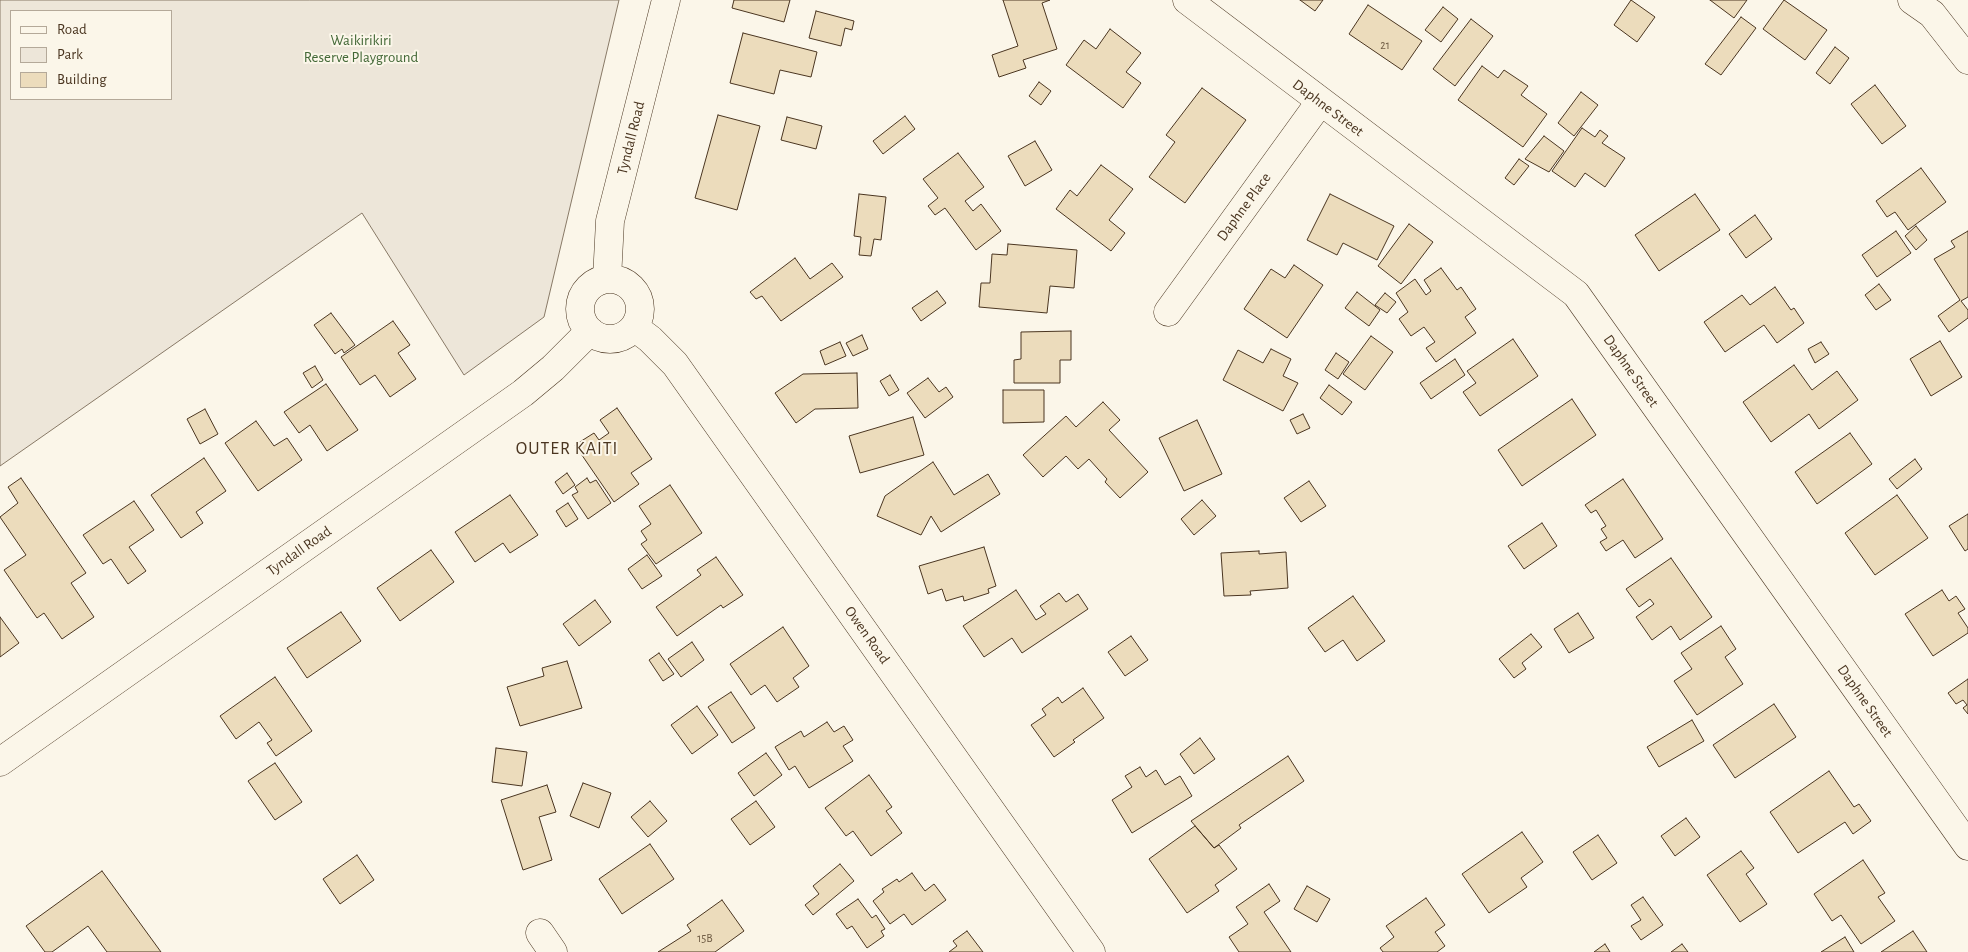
<!DOCTYPE html>
<style>
body{margin:0}
#map{position:relative;width:1968px;height:952px;overflow:hidden;background:#fbf6e9;font-family:"Alegreya Sans",sans-serif}
canvas{display:block}
.legend{position:absolute;left:10px;top:10px;width:162px;height:90px;box-sizing:border-box;background:#fbf6e9;border:1px solid #b4a999;margin:0;padding:6px 9px;list-style:none;font-size:15px;color:#4a3520}
.legend li{display:flex;align-items:center;gap:10px;height:25px}
.legend b{width:25px;border:1px solid #b4a999}
</style>
<div id="map">
<canvas width="1968" height="952"></canvas>
<ul class="legend">
<li><b style="height:6px;background:#fbf6e9"></b>Road</li>
<li><b style="height:14px;background:#ede6d9"></b>Park</li>
<li><b style="height:14px;background:#ecdcbc"></b>Building</li>
</ul>
</div>
<script>
const c = document.querySelector('canvas').getContext('2d');
c.lineJoin = 'round';
function paint(path, color) { c.fillStyle = color; c.fill(path, 'evenodd'); }
const toPath = rows => new Path2D(rows.map(r => 'M' + r).join(''));
function trace(path, color, width, dash) { c.strokeStyle = color; c.lineWidth = width; c.lineCap = dash ? 'butt' : 'round'; c.setLineDash(dash || []); c.stroke(path); }
function drawText(font, color, halo, rows, align = 'center') {
  c.font = font + ' "Alegreya Sans",sans-serif'; c.lineWidth = 4; c.setLineDash([]); c.textBaseline = 'middle'; c.strokeStyle = halo; c.fillStyle = color; for (const [text, x, y, turn = 0] of rows) {
    c.save(); c.translate(x, y); c.rotate((+turn || 0) * Math.PI / 180); c.textAlign = isNaN(turn) ? turn : align; if (halo) c.strokeText(text, 0, 0); c.fillText(text, 0, 0); c.restore();
  }
}
const green = toPath([
 [0,0,619,0,544,317,464,375,362,213,0,466,0,0],
 [11,11,171,11,171,99,11,99,11,11]
]);
const building = toPath([
 [734,0,790,0,784,22,732,8,734,0],
 [1003,0,1050,0,1042,3,1057,49,1023,60,1026,68,999,77,992,55,1018,46,1003,0],
 [1300,0,1323,0,1315,11,1300,0],
 [1631,0,1655,17,1637,42,1614,25,1631,0],
 [1710,0,1747,0,1734,18,1710,0],
 [1784,0,1827,30,1805,60,1763,29,1784,0],
 [1368,5,1422,41,1402,70,1349,34,1368,5],
 [1443,7,1458,19,1441,42,1425,30,1443,7],
 [816,11,854,21,852,30,845,28,841,46,809,38,816,11],
 [1741,17,1756,28,1721,75,1705,64,1741,17],
 [1471,19,1493,36,1455,86,1433,69,1471,19],
 [1110,29,1141,53,1126,72,1141,83,1123,108,1066,65,1084,40,1096,49,1110,29],
 [743,33,817,52,811,77,780,70,774,94,730,83,743,33],
 [1835,47,1849,58,1830,84,1816,73,1835,47],
 [1482,66,1498,78,1504,70,1528,86,1521,95,1547,114,1523,147,1458,100,1482,66],
 [1039,82,1051,91,1041,105,1029,96,1039,82],
 [1875,85,1906,126,1882,144,1851,104,1875,85],
 [1202,88,1246,120,1185,203,1149,177,1175,142,1166,135,1202,88],
 [1581,92,1598,105,1574,136,1558,123,1581,92],
 [718,115,760,126,737,210,695,198,718,115],
 [905,116,915,129,883,154,873,141,905,116],
 [787,117,822,126,816,149,781,140,787,117],
 [1582,128,1595,137,1600,130,1608,136,1602,143,1625,158,1605,187,1585,173,1575,187,1552,171,1582,128],
 [1544,136,1564,151,1549,172,1525,159,1544,136],
 [1035,141,1052,170,1025,186,1008,156,1035,141],
 [958,153,984,187,965,201,973,211,981,204,1001,231,976,250,945,208,935,215,928,206,938,198,923,179,958,153],
 [1519,159,1529,166,1514,185,1505,178,1519,159],
 [1101,165,1133,189,1109,220,1125,233,1111,251,1056,209,1070,190,1077,196,1101,165],
 [1921,168,1946,202,1908,230,1895,212,1887,217,1876,201,1921,168],
 [859,194,886,197,881,240,874,239,871,256,859,255,861,237,854,236,859,194],
 [1330,194,1394,226,1377,260,1343,243,1337,255,1307,240,1330,194],
 [1695,194,1720,230,1659,271,1635,235,1695,194],
 [1755,215,1772,239,1746,258,1729,234,1755,215],
 [1409,224,1433,242,1401,284,1378,266,1409,224],
 [1916,226,1927,240,1916,250,1905,236,1916,226],
 [1896,231,1911,253,1877,277,1862,255,1896,231],
 [1968,231,1968,297,1961,301,1968,310,1968,318,1949,332,1938,316,1960,300,1934,259,1955,247,1951,241,1968,231],
 [1008,244,1077,250,1074,288,1050,286,1047,313,979,307,981,283,990,283,992,254,1007,255,1008,244],
 [795,258,810,279,832,263,843,277,781,321,762,296,756,299,750,292,795,258],
 [1294,265,1323,285,1287,338,1244,309,1271,269,1285,278,1294,265],
 [1441,268,1457,290,1461,287,1476,309,1465,317,1476,333,1436,362,1426,348,1435,342,1424,327,1411,336,1399,319,1408,312,1396,293,1415,279,1426,295,1431,291,1424,280,1441,268],
 [1879,284,1891,300,1876,310,1865,295,1879,284],
 [1775,287,1791,310,1794,308,1804,323,1777,343,1764,325,1725,352,1704,322,1742,295,1750,305,1775,287],
 [937,291,946,303,921,321,912,308,937,291],
 [1357,292,1380,310,1369,326,1345,308,1357,292],
 [1385,293,1396,302,1387,313,1375,305,1385,293],
 [331,313,355,345,344,353,342,349,335,354,314,325,331,313],
 [393,321,410,345,398,353,416,379,390,397,375,375,360,385,341,357,393,321],
 [1071,331,1071,360,1060,360,1060,383,1014,383,1014,360,1021,359,1021,332,1071,331],
 [862,335,868,349,853,356,846,343,862,335],
 [1371,336,1393,352,1365,390,1343,374,1371,336],
 [1513,339,1538,376,1480,416,1463,392,1476,383,1467,371,1513,339],
 [1940,341,1962,377,1931,396,1910,359,1940,341],
 [840,342,846,356,825,365,820,351,840,342],
 [1821,342,1829,354,1815,363,1808,349,1821,342],
 [1271,349,1291,359,1283,376,1298,383,1283,411,1223,380,1238,350,1263,363,1271,349],
 [1336,353,1349,362,1338,379,1325,370,1336,353],
 [1455,359,1465,375,1431,399,1420,383,1455,359],
 [1794,365,1812,390,1837,371,1858,400,1819,429,1809,414,1771,442,1743,402,1794,365],
 [315,366,323,380,312,388,303,373,315,366],
 [857,373,858,408,815,409,796,423,775,393,803,374,857,373],
 [890,375,899,390,889,396,880,381,890,375],
 [928,378,939,392,946,387,953,397,925,418,907,393,928,378],
 [326,384,358,430,327,451,310,425,299,433,284,412,326,384],
 [1329,385,1352,402,1342,415,1320,398,1329,385],
 [1003,390,1044,390,1044,422,1003,423,1003,390],
 [1572,399,1596,435,1522,486,1498,450,1572,399],
 [1103,402,1120,420,1109,430,1148,472,1120,498,1105,482,1107,479,1089,459,1078,469,1066,456,1043,477,1023,455,1066,416,1076,427,1103,402],
 [617,408,652,459,631,473,639,484,614,502,575,445,594,433,599,440,609,433,600,420,617,408],
 [205,409,218,434,200,444,187,419,205,409],
 [1303,414,1310,428,1297,434,1290,420,1303,414],
 [913,417,924,455,860,473,849,436,913,417],
 [1197,420,1222,474,1184,491,1159,438,1197,420],
 [256,421,274,446,287,438,302,460,258,491,225,443,256,421],
 [1850,433,1872,464,1817,504,1795,472,1850,433],
 [204,458,226,491,196,512,203,523,181,538,151,495,204,458],
 [1915,459,1922,469,1897,489,1889,479,1915,459],
 [933,462,954,495,988,474,1000,494,941,532,931,516,921,535,877,516,885,496,933,462],
 [567,473,575,485,563,494,555,482,567,473],
 [21,478,86,573,71,583,94,617,62,639,44,613,37,618,4,570,26,555,0,517,18,503,8,487,21,478],
 [587,478,590,483,596,480,611,503,588,519,572,495,578,492,575,487,587,478],
 [1623,479,1663,539,1635,558,1623,540,1606,551,1600,542,1607,538,1601,529,1606,526,1596,510,1591,513,1585,505,1623,479],
 [1309,481,1326,506,1301,522,1284,498,1309,481],
 [670,485,702,533,656,564,641,544,647,540,641,531,651,524,639,506,670,485],
 [510,495,538,535,510,553,503,543,475,562,455,532,510,495],
 [1897,495,1928,538,1875,575,1845,533,1897,495],
 [1202,500,1216,516,1194,535,1181,519,1202,500],
 [134,501,154,530,129,547,146,571,128,584,111,559,103,564,83,535,134,501],
 [568,503,578,519,566,527,556,511,568,503],
 [1968,514,1968,549,1965,551,1949,526,1968,514],
 [1542,523,1557,546,1524,569,1508,546,1542,523],
 [984,547,996,586,988,589,989,593,964,601,963,596,946,601,942,589,928,594,919,566,984,547],
 [431,550,454,582,400,621,377,588,431,550],
 [1259,551,1259,554,1286,552,1288,588,1250,591,1251,595,1224,596,1221,553,1259,551],
 [647,555,662,576,642,589,628,569,647,555],
 [716,557,743,595,723,608,721,605,677,636,656,607,701,575,697,570,716,557],
 [1671,558,1712,617,1680,640,1671,626,1652,640,1636,617,1654,604,1650,599,1639,607,1626,589,1671,558],
 [1016,590,1036,620,1046,614,1040,606,1059,593,1066,602,1078,594,1088,609,1022,653,1012,638,984,657,963,626,1016,590],
 [1942,590,1949,601,1956,596,1965,609,1958,613,1968,628,1968,633,1933,656,1905,614,1942,590],
 [1353,596,1385,641,1357,661,1343,640,1325,652,1308,628,1353,596],
 [595,600,611,622,579,646,563,624,595,600],
 [341,612,361,641,307,678,287,648,341,612],
 [1578,613,1594,638,1569,653,1554,629,1578,613],
 [0,617,19,643,0,657,0,617],
 [1721,626,1736,649,1725,657,1743,684,1697,715,1674,681,1692,669,1681,653,1721,626],
 [783,627,809,666,793,678,799,687,777,702,765,685,751,695,730,664,783,627],
 [1531,634,1542,647,1522,663,1526,669,1514,678,1499,659,1531,634],
 [1131,636,1148,660,1125,676,1108,652,1131,636],
 [692,642,704,660,681,677,668,659,692,642],
 [659,653,674,674,663,681,649,660,659,653],
 [567,661,582,708,520,726,507,687,544,676,542,668,567,661],
 [275,677,312,731,276,756,267,743,272,740,259,722,236,739,220,716,275,677],
 [1968,679,1968,714,1963,708,1967,705,1963,700,1956,704,1948,693,1968,679],
 [1083,688,1104,718,1073,740,1075,742,1054,757,1031,725,1046,715,1042,709,1058,697,1062,703,1083,688],
 [731,692,755,728,732,743,708,707,731,692],
 [1774,704,1796,737,1735,778,1713,745,1774,704],
 [697,706,718,735,692,754,671,725,697,706],
 [1692,720,1704,741,1659,767,1647,747,1692,720],
 [827,722,834,732,844,726,853,740,843,746,853,761,809,788,795,766,789,770,775,747,801,731,804,737,827,722],
 [1200,738,1215,759,1194,774,1180,754,1200,738],
 [496,748,527,752,522,786,492,782,496,748],
 [766,753,782,775,754,796,738,773,766,753],
 [1288,756,1304,781,1239,825,1241,828,1214,848,1191,821,1288,756],
 [275,763,302,802,275,820,248,781,275,763],
 [1140,767,1146,777,1156,770,1165,785,1180,776,1192,796,1132,833,1112,800,1132,787,1125,776,1140,767],
 [1829,771,1854,807,1859,804,1871,821,1853,834,1845,822,1798,853,1770,812,1829,771],
 [869,775,892,807,886,811,902,833,871,856,853,831,846,836,825,808,869,775],
 [583,783,611,793,599,828,570,816,583,783],
 [547,785,556,812,539,817,552,860,523,870,501,800,547,785],
 [650,801,667,821,648,837,631,817,650,801],
 [756,801,775,827,750,845,731,819,756,801],
 [1686,818,1700,837,1675,856,1661,836,1686,818],
 [1195,826,1214,848,1219,845,1237,869,1215,885,1219,891,1187,913,1149,859,1195,826],
 [1522,832,1543,862,1521,878,1527,887,1489,913,1462,874,1522,832],
 [1598,835,1617,863,1592,880,1573,852,1598,835],
 [650,844,674,879,622,914,599,879,650,844],
 [1741,851,1754,868,1746,874,1767,904,1740,922,1707,875,1741,851],
 [357,855,374,880,340,904,323,879,357,855],
 [1863,860,1885,893,1878,897,1895,921,1861,944,1841,915,1832,921,1814,894,1863,860],
 [840,864,854,881,813,915,805,905,819,894,813,886,840,864],
 [102,871,161,952,107,952,88,926,52,952,45,952,26,926,102,871],
 [912,873,925,891,934,884,946,900,912,925,904,914,890,924,873,901,884,892,882,889,897,879,899,882,912,873],
 [1269,884,1280,901,1264,912,1291,952,1239,952,1229,937,1248,924,1236,907,1269,884],
 [1307,886,1330,899,1317,922,1294,909,1307,886],
 [1643,897,1663,925,1641,940,1631,926,1641,920,1631,905,1643,897],
 [1426,898,1445,925,1435,932,1445,946,1437,952,1383,952,1380,948,1394,937,1386,926,1426,898],
 [858,899,872,918,876,915,885,929,881,931,884,936,867,948,852,926,847,929,836,914,858,899],
 [722,900,744,931,715,952,658,952,691,931,687,925,722,900],
 [967,931,983,952,949,952,957,946,953,941,967,931],
 [1913,931,1927,952,1881,952,1913,931],
 [1845,937,1854,952,1821,952,1845,937],
 [1605,944,1610,952,1594,952,1605,944],
 [1682,944,1688,952,1671,952,1682,944]
]);
const minor = toPath([
 [1187,0,1576,294,1968,846],
 [1912,0,1932,14,1968,60],
 [607,279,610,221,666,0],
 '580 309a30 30 0 1 1 60 0a30 30 0 1 1-60 0Z',
 [1168,312,1320,102],
 [634,327,650,339,675,364,1091,952],
 [0,762,523,393,553,368,590,331],
 [540,933,553,952]
]);
const numberNames = [
 ["21",1385,45],
 ["15B",705,938]
];
const parkNames = [
 ["Waikirikiri",361,40],
 ["Reserve Playground",361,57]
];
const streetNames = [
 ["Daphne Street",1328,108,37],
 ["Tyndall Road",631,138,-76],
 ["Daphne Place",1244,207,-54],
 ["Daphne Street",1631,371,55],
 ["Tyndall Road",299,551,-35],
 ["Owen Road",867,635,55],
 ["Daphne Street",1865,701,55]
];
const quarterNames = [
 ["OUTER KAITI",567,449]
];
paint(green, '#ede6d9');
trace(green, '#887966', 1);
paint(building, '#ecdcbc');
trace(building, '#4a3520', 1);
trace(minor, '#4a3520', 29);
trace(minor, '#fbf6e9', 28);
drawText('12px', '#725f47', null, numberNames);
drawText('15px', '#436837', '#fbf6e9', parkNames);
drawText('15px', '#4a3520', '#fbf6e9', streetNames);
c.letterSpacing = '1px';
drawText('18px', '#4a3520', '#fbf6e9', quarterNames);
c.letterSpacing = '0px';
</script>
